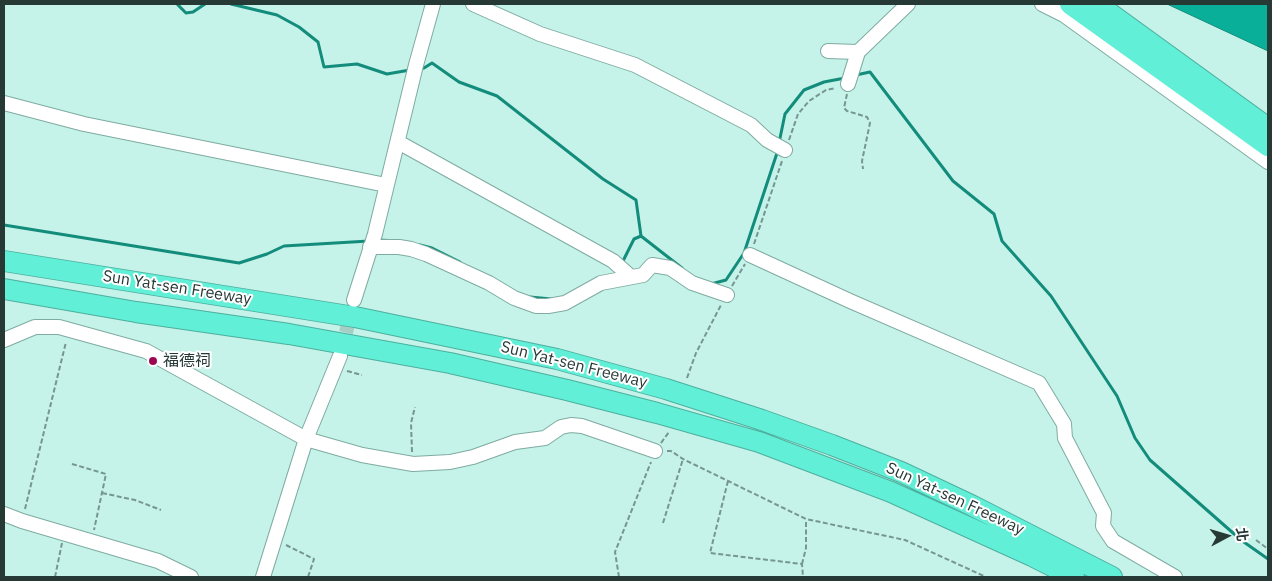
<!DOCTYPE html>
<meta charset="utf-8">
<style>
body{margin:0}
#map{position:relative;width:1272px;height:581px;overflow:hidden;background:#c5f3e9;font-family:"IBM Plex Sans","Noto Sans TC",sans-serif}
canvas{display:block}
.frame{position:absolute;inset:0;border:5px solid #273935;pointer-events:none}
.north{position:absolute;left:1202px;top:511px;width:50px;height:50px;-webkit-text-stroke:4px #fff;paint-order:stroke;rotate:84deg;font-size:14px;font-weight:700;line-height:20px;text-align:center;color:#273935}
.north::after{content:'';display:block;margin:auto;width:18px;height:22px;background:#273935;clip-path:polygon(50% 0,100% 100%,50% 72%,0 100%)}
</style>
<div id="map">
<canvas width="1272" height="581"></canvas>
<div class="frame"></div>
<div class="north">北</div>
</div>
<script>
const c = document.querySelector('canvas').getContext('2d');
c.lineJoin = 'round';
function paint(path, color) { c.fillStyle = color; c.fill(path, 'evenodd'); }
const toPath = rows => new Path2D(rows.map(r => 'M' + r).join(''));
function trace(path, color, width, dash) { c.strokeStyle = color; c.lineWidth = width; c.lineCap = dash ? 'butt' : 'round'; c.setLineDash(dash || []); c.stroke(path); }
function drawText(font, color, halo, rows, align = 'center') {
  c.font = font + ' "IBM Plex Sans","Noto Sans TC",sans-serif'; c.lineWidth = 4; c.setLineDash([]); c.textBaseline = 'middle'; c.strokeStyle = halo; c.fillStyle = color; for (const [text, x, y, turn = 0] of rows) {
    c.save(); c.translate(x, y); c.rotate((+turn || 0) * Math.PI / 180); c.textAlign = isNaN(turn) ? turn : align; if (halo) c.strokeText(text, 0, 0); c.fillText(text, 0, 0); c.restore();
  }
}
const water = toPath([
 [1167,4,1268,4,1268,51,1167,4]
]);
const stream = toPath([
 [177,4,186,13,193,12,205,4],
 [231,4,277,15,299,27,318,42,324,67,357,64,387,74,410,70],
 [419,69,424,68,432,63,459,82,497,96,603,179,636,200,641,236,682,268],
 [856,75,870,72,953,181,994,214,1002,241,1051,296,1117,396,1135,438,1150,460,1241,540,1268,559],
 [779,143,785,114,804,90,824,82,845,78],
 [4,225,239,263,267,254,284,246,369,241],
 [378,240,399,241],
 [420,245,432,248,460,262],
 [622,263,634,239,641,236],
 [711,284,726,280,744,253,778,150],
 [530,297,551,299]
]);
const minorTunnel = toPath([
 [341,353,352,308]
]);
const path = toPath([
 [847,94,844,108,847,111,867,117,870,123,862,161,863,169],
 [789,140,798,114,809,101,826,90,836,88],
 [754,244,782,161],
 [732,286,745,264],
 [347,371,362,375],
 [687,378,696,353,721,305],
 [661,443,669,432],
 [667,451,671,451,683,459,806,519,905,540,986,577],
 [412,452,411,423,415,407],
 [72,464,106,474,94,530],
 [728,481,710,553,802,564,803,577],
 [4,482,4,480],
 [102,493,135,500,161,510],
 [25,509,66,342],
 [663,523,683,459],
 [1256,540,1268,549],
 [286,545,314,559,308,577],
 [802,564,806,548,806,520],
 [55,577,62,543],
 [619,577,615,552,651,462]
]);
const minor = toPath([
 [473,4,540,34,635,65,751,125,767,140,785,150],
 [1042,4,1064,15,1268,162],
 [828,51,858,52,908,4],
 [848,84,858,52],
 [4,103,84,124,386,185],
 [398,142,613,261,631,277],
 [370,247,399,247,411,249,426,254,489,283,514,298,536,306,548,306,565,303,601,283,643,275,652,265,670,268,692,283,727,295],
 [750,255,850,301,1039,383,1064,424,1065,438,1104,513,1103,526,1113,541,1175,577],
 [354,300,375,234,416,65,433,4],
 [4,340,35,327,59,327,146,351,306,439,362,455,413,464,450,462,473,457,515,442,545,438,561,427,571,425,582,426,655,451],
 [4,514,22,521,158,561,191,577],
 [263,577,306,439,340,356]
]);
const highway = toPath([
 [1070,4,1268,146],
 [1097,4,1268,128],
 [4,261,355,317,557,359,666,389,762,420,832,445,901,472,973,506,1112,577],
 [4,289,136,312,289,334,450,363,567,390,657,413,759,442,891,492,1032,556,1074,577]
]);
const markers = [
 [153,361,5,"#9d0751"]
];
const streetNames = [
 ["Sun Yat-sen Freeway",177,288,9],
 ["Sun Yat-sen Freeway",574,365,14],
 ["Sun Yat-sen Freeway",955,499,25]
];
const poiNames = [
 ["福德祠",163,361]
];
paint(water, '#0aaf9a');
trace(water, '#138c7c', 1);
trace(stream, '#138c7c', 3);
trace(minorTunnel, '#a5cec5', 14, [14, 7]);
trace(minor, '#7faba1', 16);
trace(highway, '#4daf9e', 22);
trace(path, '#76968f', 2, [5, 2.5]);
trace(minor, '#fff', 14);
trace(highway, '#62efd7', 20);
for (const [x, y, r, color] of markers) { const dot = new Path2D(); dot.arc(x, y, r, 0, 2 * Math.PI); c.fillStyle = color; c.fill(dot); trace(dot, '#fff', 2); }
drawText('16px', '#273935', '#fff', streetNames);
drawText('16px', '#273935', '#fff', poiNames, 'left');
</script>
